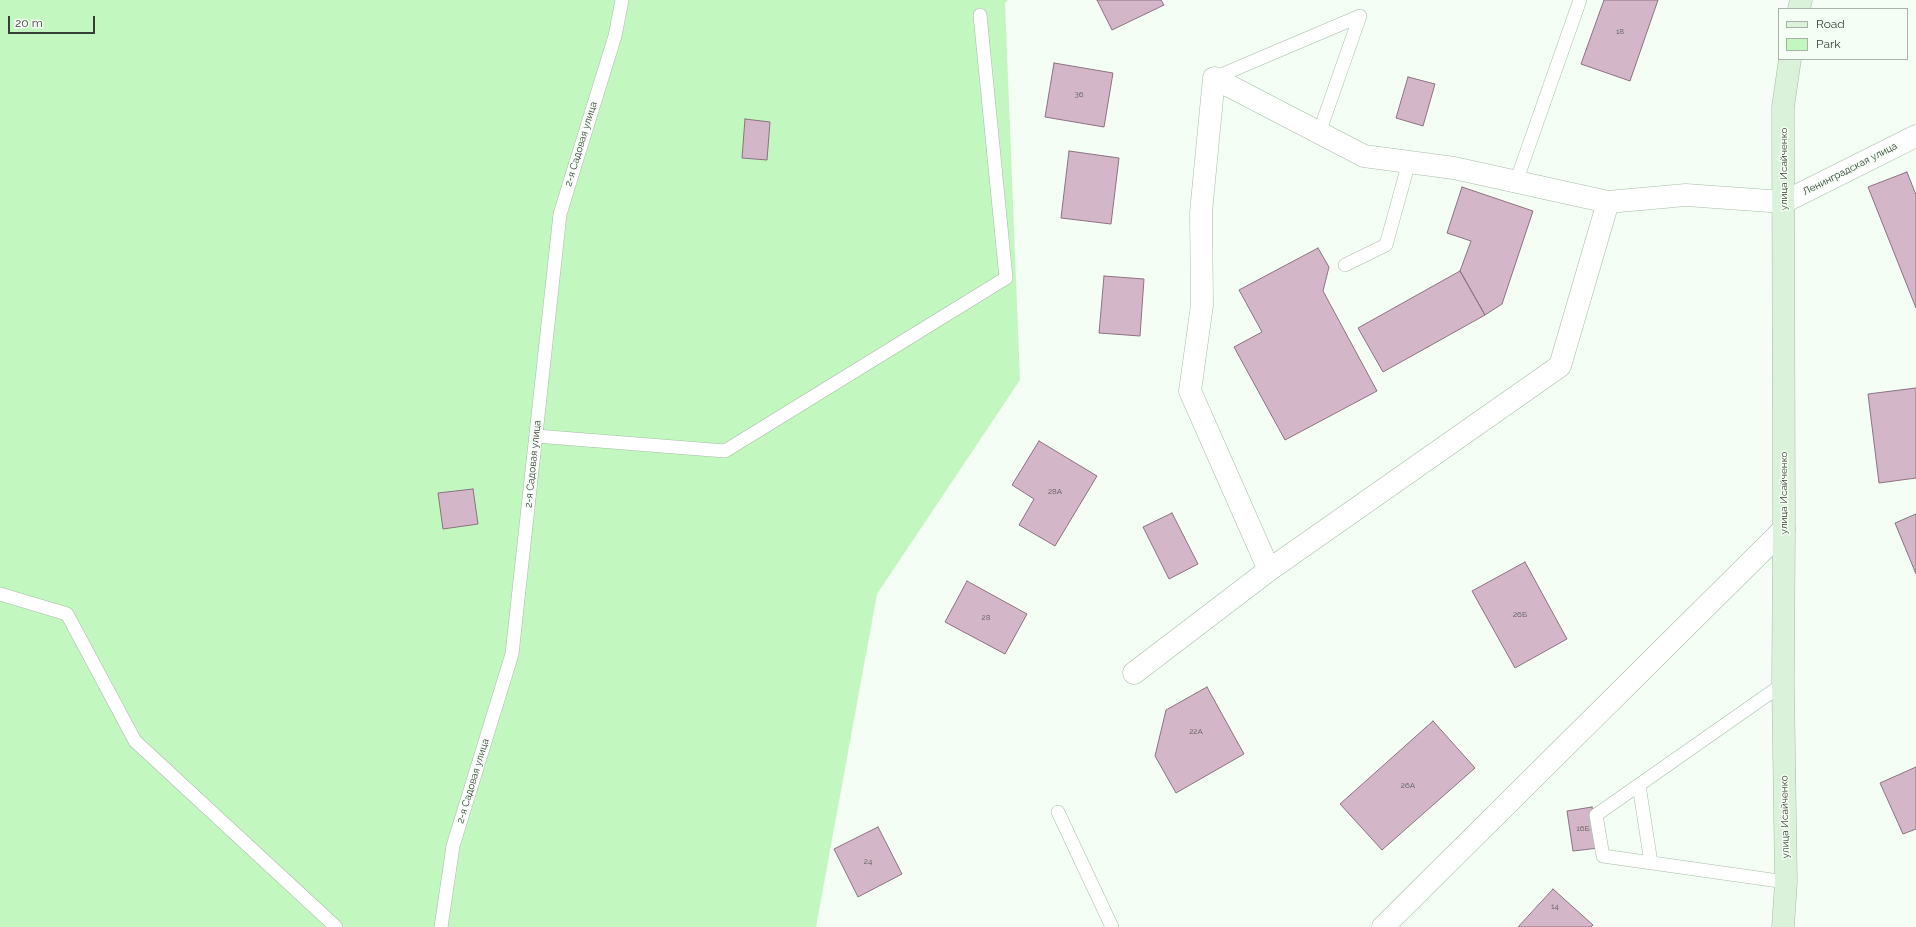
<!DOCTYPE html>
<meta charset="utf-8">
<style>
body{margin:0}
#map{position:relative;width:1916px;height:927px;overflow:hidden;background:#f5fef5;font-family:Raleway,sans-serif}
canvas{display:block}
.legend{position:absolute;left:1778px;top:8px;width:130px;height:52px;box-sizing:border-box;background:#f5fef5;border:1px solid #a9b1a8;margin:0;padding:5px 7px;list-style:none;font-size:12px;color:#363e35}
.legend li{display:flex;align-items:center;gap:8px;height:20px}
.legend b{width:20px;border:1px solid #a9b1a8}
.scale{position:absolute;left:8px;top:16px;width:87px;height:18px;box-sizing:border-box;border:2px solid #363e35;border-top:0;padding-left:5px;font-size:12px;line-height:14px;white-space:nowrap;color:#363e35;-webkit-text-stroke:3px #f5fef5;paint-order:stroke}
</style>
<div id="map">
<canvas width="1916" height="927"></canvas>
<ul class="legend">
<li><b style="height:5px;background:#dbf2da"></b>Road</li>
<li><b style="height:11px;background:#c2f7c0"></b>Park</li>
</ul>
<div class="scale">20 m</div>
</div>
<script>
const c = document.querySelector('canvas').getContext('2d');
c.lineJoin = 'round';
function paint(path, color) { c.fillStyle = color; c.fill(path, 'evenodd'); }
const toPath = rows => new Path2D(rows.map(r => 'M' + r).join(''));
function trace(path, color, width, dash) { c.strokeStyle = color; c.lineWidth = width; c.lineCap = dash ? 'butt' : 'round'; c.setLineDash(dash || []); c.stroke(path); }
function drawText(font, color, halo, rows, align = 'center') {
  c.font = font + ' Raleway,sans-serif'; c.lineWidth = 3; c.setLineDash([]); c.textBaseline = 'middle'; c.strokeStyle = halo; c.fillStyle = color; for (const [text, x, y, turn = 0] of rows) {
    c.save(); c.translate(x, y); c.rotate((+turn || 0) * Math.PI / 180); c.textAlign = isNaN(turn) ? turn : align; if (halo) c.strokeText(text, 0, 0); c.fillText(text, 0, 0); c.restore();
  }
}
const green = toPath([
 [0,0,1008,0,1005,3,1020,380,877,594,816,927,0,927]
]);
const building = toPath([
 [1097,0,1161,0,1164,5,1112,30,1097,0],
 [1604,0,1658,0,1630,81,1581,64,1604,0],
 [1054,63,1113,73,1104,127,1045,117,1054,63],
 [1408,77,1435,84,1423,126,1396,118,1408,77],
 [745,119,770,122,767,160,742,158,745,119],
 [1069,151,1119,158,1111,224,1061,218,1069,151],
 [1907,172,1916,195,1916,308,1868,187,1907,172],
 [1462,187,1533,211,1502,304,1485,315,1460,271,1471,241,1447,233,1462,187],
 [1318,248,1329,267,1323,291,1377,391,1285,440,1234,347,1262,332,1239,290,1318,248],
 [1460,271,1485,315,1383,372,1358,328,1460,271],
 [1104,276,1144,279,1140,336,1099,333,1104,276],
 [1916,388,1916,478,1879,483,1868,394,1916,388],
 [1039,441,1097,476,1055,546,1019,525,1034,499,1012,485,1039,441],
 [473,489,478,524,443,529,438,493,473,489],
 [1172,513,1198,564,1169,579,1143,527,1172,513],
 [1916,514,1916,574,1895,523,1916,514],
 [1525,562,1567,639,1515,668,1472,591,1525,562],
 [967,581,1027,614,1005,654,945,622,967,581],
 [1207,687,1244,754,1176,793,1155,756,1166,710,1207,687],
 [1433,721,1475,768,1382,850,1340,804,1433,721],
 [1916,767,1916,829,1903,834,1880,783,1916,767],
 [1592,807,1599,848,1573,851,1567,811,1592,807],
 [878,827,902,874,858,897,834,849,878,827],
 [1553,889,1593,925,1591,927,1518,927,1553,889]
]);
const service = toPath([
 [1214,78,1360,16,1319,133],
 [1516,182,1580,0],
 [1345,265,1386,245,1409,162],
 [536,436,725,451,1006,278,980,15],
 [0,594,67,614,135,741,336,927],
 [1783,684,1596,815,1603,856,1786,882],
 [1639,785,1651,863],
 [1058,812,1112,927],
 [441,927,453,846,512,654,560,214,615,36,622,0]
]);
const minor = toPath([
 [1269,570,1190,391,1202,305,1201,212,1214,78,1364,156,1454,168,1608,202,1686,195,1784,202],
 [1134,673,1269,570,1560,366,1608,202],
 [1383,927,1784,529]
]);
const tertiary = toPath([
 [1784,202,1916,136]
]);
const secondary = toPath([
 [1799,9,1801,0],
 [1783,927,1786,882,1783,684,1784,529,1783,107,1790,59]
]);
const numberNames = [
 ["18",1620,32],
 ["36",1079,95],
 ["28А",1055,492],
 ["26Б",1520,615],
 ["28",986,618],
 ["22А",1196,732],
 ["26А",1408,786],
 ["16Б",1583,829],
 ["24",868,862],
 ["14",1555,907]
];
const streetNames = [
 ["2-я Садовая улица",581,144,-73],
 ["улица Исайченко",1784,169,-90],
 ["Ленинградская улица",1850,169,-27],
 ["2-я Садовая улица",533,464,-84],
 ["улица Исайченко",1784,493,-90],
 ["2-я Садовая улица",473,781,-73],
 ["улица Исайченко",1785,817,-91]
];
paint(green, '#c2f7c0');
paint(building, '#d3b7c8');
trace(building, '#8b7281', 1);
trace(service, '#a6bba5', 14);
trace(minor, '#a6bba5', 23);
trace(tertiary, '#a6bba5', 23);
trace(secondary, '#a6bba5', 23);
trace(service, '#fff', 13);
trace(minor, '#fff', 22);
trace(tertiary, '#fff', 22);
trace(secondary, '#dbf2da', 22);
drawText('8px', '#5d5c5a', null, numberNames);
drawText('10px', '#363e35', '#f5fef5', streetNames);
</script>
